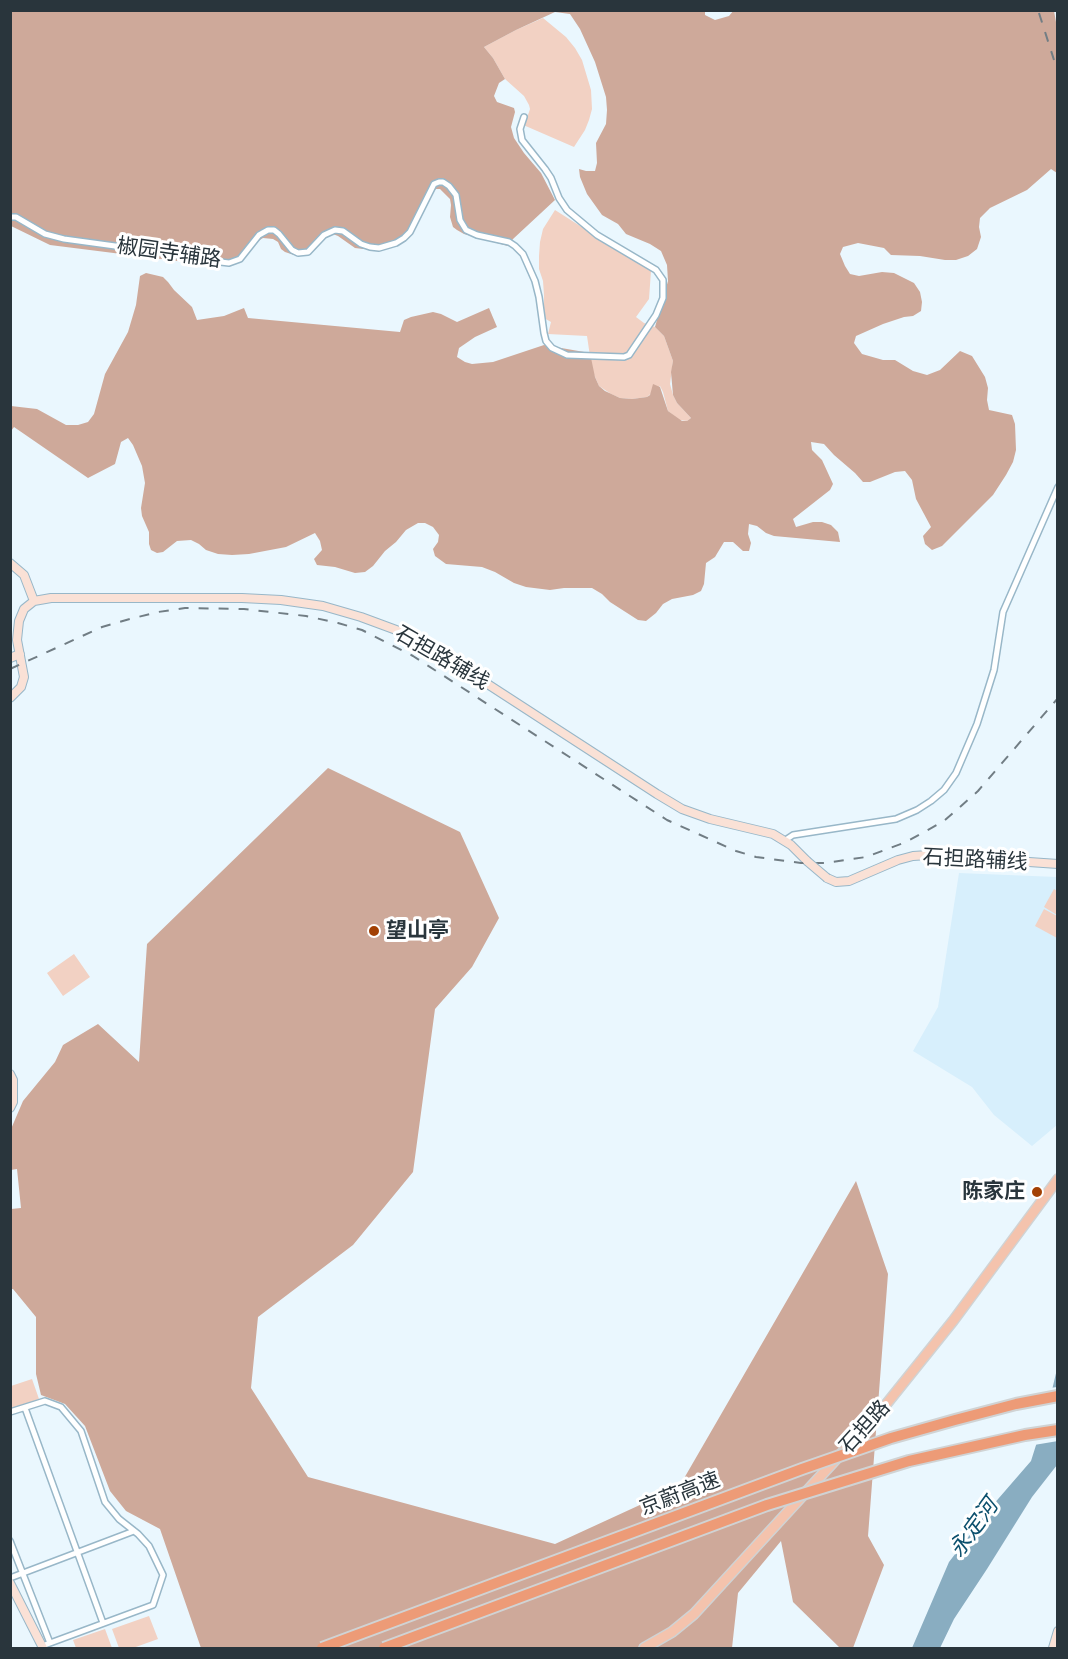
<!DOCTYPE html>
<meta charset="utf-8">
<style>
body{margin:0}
#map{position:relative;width:1068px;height:1659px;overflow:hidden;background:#eaf7fe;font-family:Mulish,sans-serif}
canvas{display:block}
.frame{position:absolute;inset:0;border:12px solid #29353c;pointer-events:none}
</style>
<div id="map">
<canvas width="1068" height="1659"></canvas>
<div class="frame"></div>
</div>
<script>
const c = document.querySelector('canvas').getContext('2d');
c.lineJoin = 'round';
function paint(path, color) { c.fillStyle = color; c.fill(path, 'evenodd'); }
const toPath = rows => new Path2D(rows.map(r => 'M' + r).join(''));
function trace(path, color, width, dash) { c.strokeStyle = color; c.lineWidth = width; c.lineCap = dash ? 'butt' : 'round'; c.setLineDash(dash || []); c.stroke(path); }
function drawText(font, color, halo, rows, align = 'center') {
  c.font = font + ' Mulish,"Noto Sans SC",sans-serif'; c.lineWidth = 6; c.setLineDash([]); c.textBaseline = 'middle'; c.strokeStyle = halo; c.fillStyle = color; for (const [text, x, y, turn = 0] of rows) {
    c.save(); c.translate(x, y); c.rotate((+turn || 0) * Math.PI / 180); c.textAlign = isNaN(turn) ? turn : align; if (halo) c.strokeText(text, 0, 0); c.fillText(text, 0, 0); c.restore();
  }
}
const built = toPath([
 [959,873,1057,877,1057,1125,1032,1146,994,1115,972,1087,913,1051,938,1007]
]);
const green = toPath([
 [543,18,566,37,575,48,582,60,591,90,592,109,589,120,585,130,574,147,521,124,528,115,530,109,529,105,524,96,505,79,493,58,484,47,516,30],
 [555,210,651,271,649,299,636,317,644,323,655,327,664,336,673,361,670,384,673,395,677,403,691,418,687,421,679,420,668,411,663,392,660,386,647,397,632,399,620,398,611,394,599,386,592,370,587,336,548,334,551,322,544,318,544,295,543,281,539,269,539,256,540,242,543,229],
 [1054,889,1057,891,1057,915,1044,907],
 [1044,909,1057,916,1057,938,1035,926],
 [74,954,90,977,63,996,47,973],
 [32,1379,39,1399,11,1409,11,1386],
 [149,1616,158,1639,133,1648,119,1648,112,1629],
 [105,1629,112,1648,76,1648,73,1640]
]);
const forest = toPath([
 [705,10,705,15,715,20,729,16,734,10,1054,11,1058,33,1057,173,1051,169,1027,190,990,208,980,218,979,227,981,237,977,249,968,256,956,260,945,260,920,256,891,255,884,248,858,243,843,247,840,254,845,266,850,274,859,276,882,272,894,273,914,283,920,292,922,302,921,311,913,316,904,317,883,324,856,336,854,343,862,354,883,360,895,360,913,371,927,375,940,370,960,351,972,356,985,377,988,388,987,400,989,410,1012,415,1015,424,1016,450,1013,462,1006,475,993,495,942,546,932,550,925,544,923,536,931,527,916,499,912,480,905,471,895,472,870,482,863,482,855,473,834,455,824,444,811,442,812,450,822,460,833,484,830,490,793,519,796,527,813,522,822,522,831,525,838,532,840,542,774,536,766,533,757,526,749,524,748,534,751,543,749,551,743,551,733,542,724,542,715,557,706,563,704,584,701,591,693,595,672,599,663,604,656,613,646,621,638,620,610,602,602,594,592,588,564,588,550,590,526,587,514,583,495,572,482,567,446,564,435,556,433,549,438,542,439,535,433,527,425,523,418,523,406,530,396,542,385,551,373,566,365,572,355,573,335,567,317,565,314,559,322,550,320,541,315,533,286,547,249,554,232,555,218,554,206,550,199,544,191,540,177,541,163,552,157,553,151,550,149,544,149,532,142,516,141,508,145,483,142,466,133,445,128,438,121,442,115,464,88,478,14,427,11,431,11,406,37,409,66,425,78,425,88,422,94,414,105,374,128,332,136,305,140,276,146,273,163,277,168,282,174,290,192,307,197,320,224,316,244,308,248,318,400,332,404,320,411,317,433,312,441,314,457,322,489,308,497,327,475,337,459,348,457,357,465,362,472,364,493,362,544,345,590,353,595,377,599,386,605,391,620,398,632,399,647,397,650,395,653,384,660,387,668,411,682,421,687,421,691,418,677,403,673,395,671,372,673,361,664,336,655,327,668,281,667,265,661,251,650,244,626,234,618,224,602,215,587,194,580,177,579,169,586,171,595,171,597,163,596,143,606,124,607,110,606,97,595,62,580,29,570,14,555,12,516,30,484,47,493,58,505,79,499,83,494,96,497,102,514,108,515,112,511,127,514,138,524,153,541,173,555,200,513,239,508,246,464,234,457,230,453,227,450,217,451,205,450,199,440,189,436,189,433,191,418,221,401,238,388,244,375,248,363,249,355,248,338,236,333,234,325,237,308,251,294,255,285,252,281,249,278,242,273,239,263,238,250,246,244,254,227,265,217,266,50,245,11,226,11,11],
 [328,768,460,832,499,918,472,967,435,1009,413,1172,353,1245,258,1317,251,1388,308,1477,555,1544,679,1487,856,1181,888,1274,868,1536,884,1565,853,1648,840,1648,793,1602,781,1541,738,1593,732,1648,201,1648,160,1529,126,1511,110,1491,85,1426,65,1404,41,1395,36,1374,36,1317,13,1289,11,1289,11,1209,21,1208,17,1169,11,1170,11,1129,23,1101,55,1062,63,1045,98,1024,139,1062,147,944]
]);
const water = toPath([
 [1057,1369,1057,1465,1032,1497,987,1569,954,1619,940,1648,912,1648,949,1562,992,1506,1031,1461,1048,1407]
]);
const pier = toPath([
 [1057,1387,1058,1441,1034,1445,1050,1388]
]);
const street = toPath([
 [10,217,16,217,45,234,64,239,159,252,204,260,229,263,240,259,259,235,268,230,274,230,279,234,292,250,298,253,308,252,324,235,335,230,343,231,361,244,370,247,379,248,396,243,404,238,410,232,434,184,439,182,443,182,449,186,456,195,460,220,466,230,477,235,509,242,515,246,523,254,535,281,539,297,544,333,546,341,552,348,567,355,624,357,629,355,656,315,663,298,663,280,656,270,597,235,567,210,559,198,551,178,545,169,522,140,520,129,524,117],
 [784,841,793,835,896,819,917,810,931,801,944,790,956,773,977,724,994,670,1003,612,1058,487],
 [25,1408,103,1623],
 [10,1412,45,1401,61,1407,81,1431,105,1502,119,1519,138,1534,149,1546,163,1575,153,1605,42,1646],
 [10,1541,50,1643],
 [10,1578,134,1531]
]);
const secondary = toPath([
 [10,563,24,575,34,601],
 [10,658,20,654],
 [10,698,21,687,24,677,17,640,19,621,24,609,34,601,51,598,242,598,281,600,323,606,361,617,407,634,449,659,657,794,682,809,710,819,773,834,791,845,807,861],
 [827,878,836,882,849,881,898,860,913,856,928,855,1058,864],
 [10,1074,13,1080,13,1102,10,1108],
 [10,1583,43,1648],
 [1053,1648,1058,1631]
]);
const primary = toPath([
 [644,1648,672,1632,694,1614,884,1407,953,1321,1058,1179]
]);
const rail = toPath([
 [1039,13,1054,60],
 [10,669,102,627,130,619,158,612,185,608,244,609,306,616,338,623,362,630,413,656,667,820,736,851,756,857,801,863,825,863,866,857,906,842,944,821,978,791,1058,698]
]);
const secondaryBridge = toPath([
 [807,861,827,878]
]);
const highwayBridge = toPath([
 [322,1648,802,1469,891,1438,955,1420,1016,1404,1058,1396],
 [384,1648,767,1505,909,1461,1025,1435,1058,1430]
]);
const markers = [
 [374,931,6,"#a24004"],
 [1037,1192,6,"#a24004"]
];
const streetNames = [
 ["椒园寺辅路",169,253,8],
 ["石担路辅线",442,658,30],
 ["石担路辅线",975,860,3],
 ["石担路",865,1427,-48],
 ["京蔚高速",680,1494,-21]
];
const poiNames = [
 ["望山亭",386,931],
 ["陈家庄",1025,1192,"right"]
];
const waterNames = [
 ["永定河",974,1528,-54]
];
paint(built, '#d7effc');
paint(green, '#f2d1c3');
paint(forest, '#cea99a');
paint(water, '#89adc1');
paint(pier, '#eaf7fe');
trace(street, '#98b7c8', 8);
trace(secondary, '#98b7c8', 10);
trace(primary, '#d0d3d4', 12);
trace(street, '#fff', 5);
trace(secondary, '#fae1d6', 8);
trace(primary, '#f4c3ad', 9);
trace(rail, '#717d84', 2, [10, 10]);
trace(secondaryBridge, '#98b7c8', 10, []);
trace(highwayBridge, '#d0d3d4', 14, []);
trace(secondaryBridge, '#fae1d6', 8);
trace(highwayBridge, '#ed9b77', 10);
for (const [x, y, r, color] of markers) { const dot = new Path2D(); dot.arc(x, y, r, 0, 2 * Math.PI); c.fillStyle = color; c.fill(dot); trace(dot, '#fff', 2); }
drawText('21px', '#29353c', '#fff', streetNames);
drawText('bold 21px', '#29353c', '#fff', poiNames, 'left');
drawText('italic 22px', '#0c506d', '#fff', waterNames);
</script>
